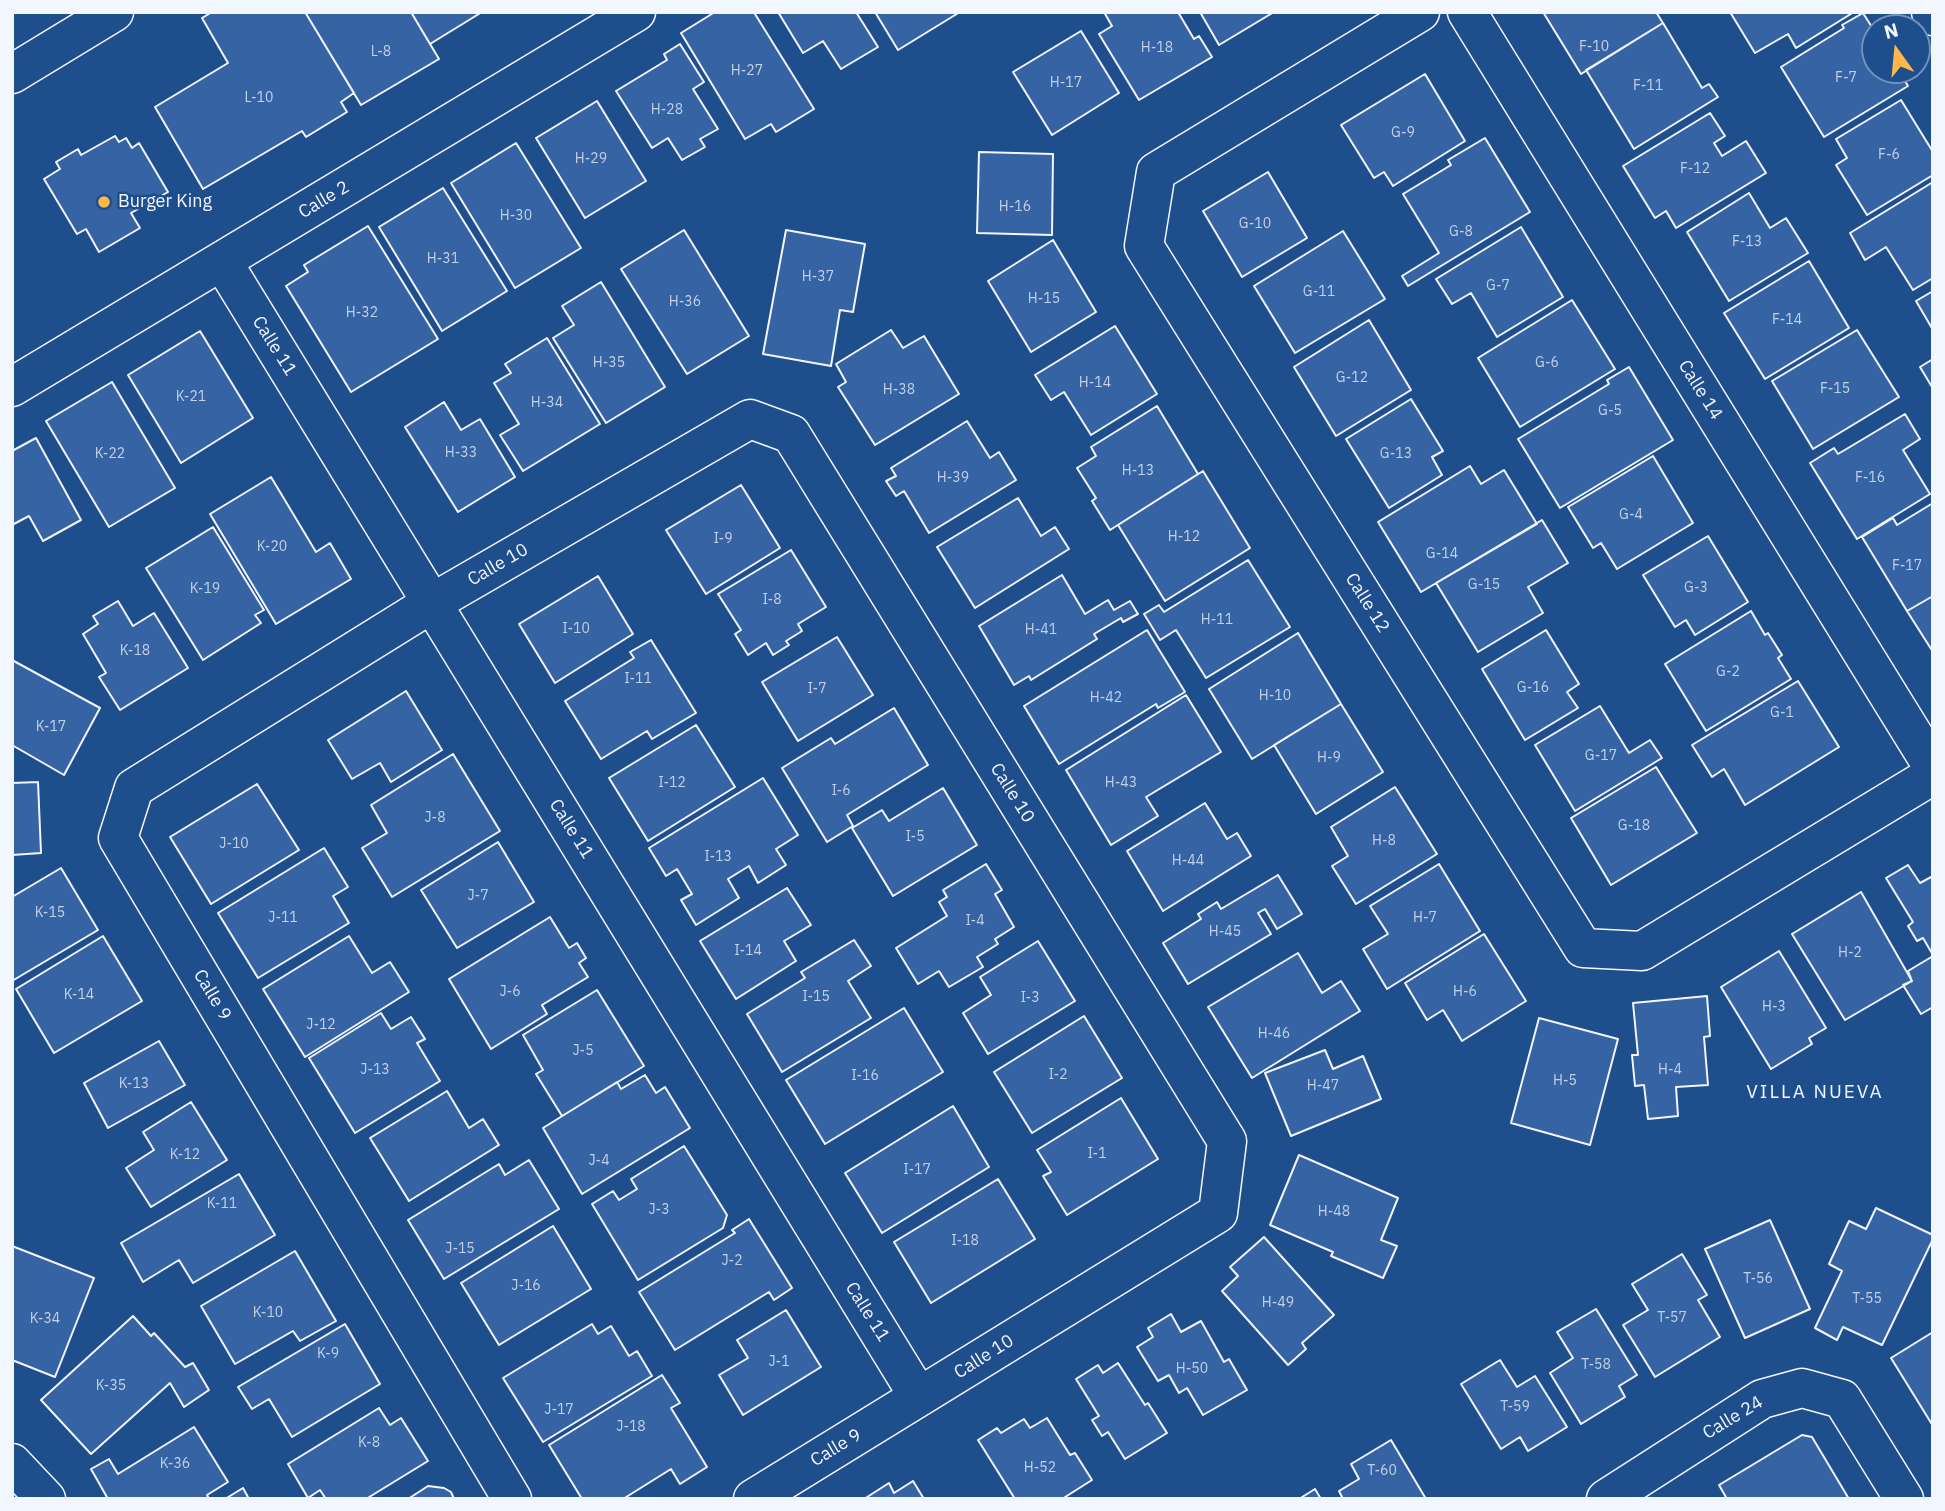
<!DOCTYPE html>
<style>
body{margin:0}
#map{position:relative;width:1945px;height:1511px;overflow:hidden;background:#1f4e8c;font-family:"IBM Plex Sans",sans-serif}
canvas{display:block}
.frame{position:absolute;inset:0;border:14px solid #f2f6ff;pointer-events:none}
.north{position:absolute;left:1861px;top:14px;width:70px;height:70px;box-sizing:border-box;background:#1f4e8c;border:2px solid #7391ba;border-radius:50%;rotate:345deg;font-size:19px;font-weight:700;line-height:28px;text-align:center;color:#f2f6ff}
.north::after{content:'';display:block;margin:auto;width:24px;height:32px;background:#ffb74d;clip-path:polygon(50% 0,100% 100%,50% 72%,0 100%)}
</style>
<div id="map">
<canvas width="1945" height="1511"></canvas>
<div class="frame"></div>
<div class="north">N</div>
</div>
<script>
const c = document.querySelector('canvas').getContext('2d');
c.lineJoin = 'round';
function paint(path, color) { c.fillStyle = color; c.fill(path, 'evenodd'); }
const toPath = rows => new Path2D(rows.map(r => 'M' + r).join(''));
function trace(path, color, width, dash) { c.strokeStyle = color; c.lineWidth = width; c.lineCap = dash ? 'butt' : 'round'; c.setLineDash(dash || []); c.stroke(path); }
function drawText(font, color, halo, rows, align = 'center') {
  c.font = font + ' "IBM Plex Sans",sans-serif'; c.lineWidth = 5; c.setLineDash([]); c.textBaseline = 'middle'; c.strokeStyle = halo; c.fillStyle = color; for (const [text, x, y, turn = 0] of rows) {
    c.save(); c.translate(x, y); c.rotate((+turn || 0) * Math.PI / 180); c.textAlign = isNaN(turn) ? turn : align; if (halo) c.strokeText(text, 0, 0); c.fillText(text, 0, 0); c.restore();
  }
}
const building = toPath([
 [212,12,305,12,354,93,341,102,347,112,306,137,302,131,203,189,155,107,228,63,202,18,212,12],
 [305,12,411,12,439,59,361,105,305,12],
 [411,12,482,12,430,44,411,12],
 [715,12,758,12,755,14,814,109,776,132,771,124,745,139,681,33,715,12],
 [778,12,856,12,878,47,841,69,823,41,803,53,778,12],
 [875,12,960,12,898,50,875,12],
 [1104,12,1178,12,1194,39,1199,36,1212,57,1139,100,1099,34,1112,26,1104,12],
 [1200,12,1274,12,1219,45,1200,12],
 [1543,12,1656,12,1663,23,1581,74,1543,12],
 [1730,12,1854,12,1796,48,1788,34,1755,53,1730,12],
 [1863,13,1875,32,1875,70,1898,70,1908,86,1824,137,1781,67,1844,28,1842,25,1863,13],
 [1663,23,1702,88,1709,84,1718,97,1634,149,1586,70,1663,23],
 [1081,31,1119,93,1052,135,1013,72,1081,31],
 [680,44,704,82,693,89,718,129,700,139,705,147,682,160,668,138,652,148,616,91,667,60,664,54,680,44],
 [1425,74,1465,141,1393,186,1384,172,1374,178,1341,125,1425,74],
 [1901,100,1933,152,1933,175,1867,215,1836,165,1847,158,1836,139,1901,100],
 [597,101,646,181,585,218,536,138,597,101],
 [1710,113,1725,136,1714,143,1722,156,1746,141,1766,173,1676,228,1666,211,1655,218,1623,166,1710,113],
 [115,136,119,142,126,138,132,148,139,143,168,192,131,213,140,228,99,252,86,229,77,234,44,179,60,169,56,162,78,149,81,155,115,136],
 [1485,138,1530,212,1408,286,1402,276,1439,253,1403,194,1451,165,1448,160,1485,138],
 [516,143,581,248,515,288,451,183,516,143],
 [979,152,1053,154,1052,235,977,233,979,152],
 [1268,172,1307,238,1242,277,1203,211,1268,172],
 [1933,182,1933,278,1913,290,1886,247,1865,260,1850,233,1933,182],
 [443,188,507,291,442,331,379,227,443,188],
 [1749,193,1770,228,1786,218,1808,253,1729,301,1687,232,1749,193],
 [368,226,438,339,351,392,286,286,308,272,304,265,368,226],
 [1521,227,1563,297,1497,337,1471,293,1452,304,1436,279,1521,227],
 [684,230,749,336,687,374,621,269,684,230],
 [786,230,865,244,853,312,840,310,831,366,763,354,786,230],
 [1343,231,1385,299,1295,353,1254,286,1343,231],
 [1053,240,1096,312,1031,352,988,281,1053,240],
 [1809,261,1849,328,1765,379,1724,313,1809,261],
 [601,282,665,387,606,423,553,338,574,325,562,306,601,282],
 [1933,291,1933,330,1916,301,1933,291],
 [1572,300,1615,369,1520,427,1478,358,1572,300],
 [1369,320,1411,390,1336,436,1294,367,1369,320],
 [1115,326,1157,394,1091,435,1064,392,1051,400,1035,375,1115,326],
 [891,330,903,348,924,336,959,394,875,445,838,387,846,382,836,364,891,330],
 [1857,330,1899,397,1813,449,1772,381,1857,330],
 [200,331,253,418,181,463,128,375,200,331],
 [547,338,600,424,523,471,500,435,519,424,494,383,511,373,505,364,547,338],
 [1933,359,1933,386,1932,387,1920,367,1933,359],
 [1629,367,1673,440,1560,508,1518,439,1609,384,1607,380,1629,367],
 [112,382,175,488,109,527,46,421,112,382],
 [1411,399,1443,451,1432,457,1442,475,1389,508,1346,439,1411,399],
 [444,402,461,430,480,419,515,477,458,512,405,427,444,402],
 [1157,406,1198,474,1110,530,1092,501,1096,498,1077,468,1096,456,1091,447,1157,406],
 [1905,414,1920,439,1903,450,1930,494,1857,539,1810,463,1834,448,1838,454,1905,414],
 [967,421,990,458,999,452,1016,480,929,533,904,491,896,496,886,481,896,476,891,468,967,421],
 [36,438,81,520,43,541,29,516,12,525,12,451,36,438],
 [1653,456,1693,523,1617,569,1601,543,1593,548,1568,507,1653,456],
 [1470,466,1481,484,1504,470,1537,524,1421,592,1378,522,1470,466],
 [1203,471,1250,548,1165,601,1118,525,1203,471],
 [271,477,316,552,330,543,351,579,276,624,210,514,271,477],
 [741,485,780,548,706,594,666,530,741,485],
 [1018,498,1041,536,1055,527,1069,549,975,608,937,547,1018,498],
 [1933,503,1933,596,1907,611,1862,537,1893,518,1897,525,1933,503],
 [1542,520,1568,563,1528,587,1543,613,1478,652,1436,583,1542,520],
 [213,527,264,610,255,615,261,623,203,660,146,568,213,527],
 [1708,536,1748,602,1695,635,1686,620,1675,627,1643,575,1708,536],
 [791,550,826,607,798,624,802,631,786,641,789,645,773,655,766,643,748,655,735,634,741,630,718,594,791,550],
 [1248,560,1290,627,1206,678,1176,630,1160,640,1144,614,1159,605,1164,612,1248,560],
 [1062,575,1085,614,1108,600,1114,610,1130,601,1138,614,1123,622,1121,618,1094,634,1097,639,1031,680,1029,676,1014,685,979,626,1062,575],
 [598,576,633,634,555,683,519,624,598,576],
 [1933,596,1933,652,1907,611,1933,596],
 [118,601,133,626,154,613,188,668,120,710,99,677,106,673,83,634,98,624,93,616,118,601],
 [1751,611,1765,635,1768,633,1782,655,1778,658,1791,679,1706,731,1665,664,1751,611],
 [1147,630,1185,692,1158,708,1156,704,1059,764,1024,706,1147,630],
 [1546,630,1579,684,1567,692,1578,708,1525,740,1482,669,1546,630],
 [1298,633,1341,704,1252,759,1209,689,1298,633],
 [837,637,873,695,798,741,762,682,837,637],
 [651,640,696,713,652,739,647,731,601,759,565,701,634,658,630,652,651,640],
 [12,660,100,708,64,775,12,745,12,660],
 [1798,681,1839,747,1745,805,1724,769,1712,777,1692,745,1798,681],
 [406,691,442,750,391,782,380,763,352,779,328,740,406,691],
 [1186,695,1221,752,1146,797,1158,816,1111,845,1066,770,1186,695],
 [1341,704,1383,772,1316,814,1274,745,1341,704],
 [1600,706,1629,753,1650,740,1662,758,1575,811,1535,745,1600,706],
 [894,708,928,765,847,815,853,826,827,842,782,768,831,738,835,744,894,708],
 [696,725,735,787,648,841,609,778,696,725],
 [453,754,500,831,392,897,362,848,387,833,371,805,453,754],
 [1656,767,1697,833,1611,885,1571,818,1656,767],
 [763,778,798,835,776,849,786,865,758,883,749,866,728,879,739,898,696,925,681,900,692,894,677,869,666,876,649,848,763,778],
 [38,782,41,853,12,855,12,783,38,782],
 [257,784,299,850,211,904,170,837,257,784],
 [1395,787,1437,854,1356,904,1332,866,1348,856,1331,827,1395,787],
 [943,788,977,845,893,896,852,828,882,810,889,821,943,788],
 [1205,803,1227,839,1237,833,1251,856,1163,911,1127,851,1205,803],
 [498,842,534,902,457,948,421,890,498,842],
 [324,848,348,887,333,896,349,923,258,978,218,913,324,848],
 [986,864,1002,890,995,894,1014,927,995,939,998,944,977,957,983,967,949,987,939,971,918,984,896,948,947,916,939,902,947,897,943,890,986,864],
 [1439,864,1480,931,1387,989,1363,949,1388,934,1370,906,1439,864],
 [1908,865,1920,883,1933,876,1933,955,1923,938,1917,941,1908,926,1913,922,1886,878,1908,865],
 [61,868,98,930,12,981,12,897,61,868],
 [1278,875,1302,914,1277,929,1265,909,1258,913,1271,934,1188,984,1163,943,1201,919,1198,914,1217,902,1221,909,1278,875],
 [787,888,811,925,784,941,796,961,736,999,700,941,787,888],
 [1861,892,1912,981,1845,1020,1792,934,1861,892],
 [550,917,569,948,577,943,586,958,579,963,588,977,542,1005,547,1014,491,1049,449,979,550,917],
 [1484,934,1526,1001,1462,1041,1443,1010,1427,1020,1405,983,1484,934],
 [103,936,142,1001,54,1053,16,989,103,936],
 [349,936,372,973,390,962,409,992,305,1057,263,989,349,936],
 [854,940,871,966,848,981,871,1018,782,1072,747,1014,805,978,801,972,854,940],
 [1038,941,1075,1001,988,1054,963,1013,991,995,980,977,1038,941],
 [1779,951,1826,1028,1809,1038,1812,1044,1771,1069,1721,987,1779,951],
 [1298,953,1322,993,1341,981,1360,1011,1252,1078,1208,1007,1298,953],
 [1933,956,1933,1007,1921,1014,1903,985,1912,981,1908,971,1933,956],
 [597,990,644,1066,562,1116,536,1074,543,1070,523,1035,597,990],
 [1707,996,1710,1036,1704,1037,1708,1085,1676,1087,1678,1116,1648,1119,1644,1085,1635,1086,1632,1055,1638,1055,1633,1003,1707,996],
 [904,1008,943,1072,825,1144,786,1080,904,1008],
 [381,1013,391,1029,411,1017,425,1039,417,1043,440,1081,355,1133,309,1058,381,1013],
 [1084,1016,1122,1078,1032,1133,994,1072,1084,1016],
 [1539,1018,1618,1039,1590,1145,1511,1123,1539,1018],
 [159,1041,185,1085,108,1128,84,1083,159,1041],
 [1325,1050,1333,1069,1363,1056,1381,1099,1291,1136,1265,1073,1325,1050],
 [645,1075,656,1093,665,1087,690,1128,582,1194,543,1128,617,1082,621,1089,645,1075],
 [447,1091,469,1128,483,1119,499,1145,409,1201,370,1138,447,1091],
 [1121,1098,1158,1159,1067,1215,1043,1176,1051,1172,1037,1150,1121,1098],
 [191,1102,227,1160,151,1207,126,1168,154,1150,143,1132,191,1102],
 [953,1106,989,1167,882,1233,845,1173,953,1106],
 [684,1146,727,1215,723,1228,638,1280,592,1204,613,1191,619,1200,637,1189,631,1179,684,1146],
 [1299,1155,1398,1198,1381,1240,1397,1246,1383,1278,1331,1256,1333,1252,1270,1225,1299,1155],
 [529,1160,559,1209,444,1279,408,1220,499,1164,505,1175,529,1160],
 [239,1174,275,1235,193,1283,179,1260,143,1282,121,1243,239,1174],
 [998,1179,1035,1239,931,1303,894,1242,998,1179],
 [1876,1208,1933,1235,1933,1239,1882,1345,1843,1327,1837,1340,1815,1328,1842,1271,1829,1264,1849,1221,1866,1229,1876,1208],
 [749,1219,792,1288,774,1300,769,1292,675,1350,639,1292,735,1233,732,1230,749,1219],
 [1770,1220,1810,1309,1745,1338,1705,1249,1770,1220],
 [553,1226,591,1289,499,1345,461,1283,553,1226],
 [1264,1237,1334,1315,1302,1343,1306,1349,1288,1365,1222,1291,1238,1276,1230,1267,1264,1237],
 [12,1246,94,1278,55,1377,12,1360,12,1246],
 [295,1251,336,1321,300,1341,293,1331,235,1364,201,1306,295,1251],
 [1682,1254,1707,1295,1698,1300,1720,1337,1655,1377,1623,1325,1648,1310,1632,1284,1682,1254],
 [1596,1309,1637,1375,1619,1386,1625,1397,1581,1424,1550,1373,1573,1358,1557,1332,1596,1309],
 [786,1310,821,1367,743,1415,719,1375,748,1358,737,1340,786,1310],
 [1171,1314,1181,1332,1201,1321,1224,1362,1229,1359,1247,1390,1203,1415,1187,1388,1179,1393,1169,1375,1158,1381,1137,1347,1153,1337,1148,1328,1171,1314],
 [133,1316,151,1336,154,1333,185,1367,193,1363,209,1390,184,1407,170,1383,91,1454,41,1400,133,1316],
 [345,1324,380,1384,292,1437,269,1399,252,1409,238,1387,345,1324],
 [592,1324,598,1334,611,1326,629,1356,637,1351,652,1376,543,1442,503,1378,592,1324],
 [1933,1332,1933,1426,1891,1358,1933,1332],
 [1500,1360,1517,1387,1535,1376,1567,1427,1528,1451,1520,1437,1501,1449,1461,1384,1500,1360],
 [1118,1363,1145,1405,1148,1403,1167,1433,1125,1459,1108,1432,1102,1436,1092,1420,1099,1416,1076,1379,1098,1365,1103,1373,1118,1363],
 [662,1375,680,1403,671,1408,707,1467,680,1484,671,1469,623,1499,582,1499,549,1445,662,1375],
 [379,1408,390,1425,401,1418,428,1461,366,1499,326,1499,320,1490,308,1498,288,1464,379,1408],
 [1047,1418,1070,1455,1075,1453,1092,1480,1062,1499,1015,1499,978,1440,997,1428,1001,1433,1024,1419,1030,1428,1047,1418],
 [194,1427,228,1482,207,1495,209,1499,108,1499,91,1469,109,1459,118,1474,194,1427],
 [1802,1435,1812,1437,1849,1499,1727,1499,1719,1485,1802,1435],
 [1391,1440,1426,1499,1343,1499,1339,1491,1359,1479,1351,1464,1391,1440],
 [913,1481,924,1499,864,1499,889,1483,894,1493,913,1481],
 [428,1486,444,1488,451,1492,454,1499,408,1499,428,1486],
 [243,1488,249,1499,225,1499,243,1488],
 [1315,1489,1321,1499,1299,1499,1315,1489]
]);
const minor = toPath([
 [1420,12,1156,172,1144,246,1583,948,1642,951,1933,775],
 [1467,12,1933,767],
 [1931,12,1933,16],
 [222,261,919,1397],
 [12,387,636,12],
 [12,1463,46,1499],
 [512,1499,118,838,134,788,432,603,750,419,791,434,1227,1141,1218,1213,753,1499],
 [1606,1499,1762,1399,1802,1388,1842,1399,1904,1499]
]);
const major = toPath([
 [12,74,114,12]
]);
const markers = [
 [104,202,7,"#ffb74d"]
];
const numberNames = [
 ["F-10",1594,47],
 ["H-18",1157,48],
 ["L-8",381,52],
 ["H-27",747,71],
 ["F-7",1846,78],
 ["H-17",1066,83],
 ["F-11",1648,86],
 ["L-10",259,98],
 ["H-28",667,110],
 ["G-9",1403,133],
 ["F-6",1889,155],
 ["H-29",591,159],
 ["F-12",1695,169],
 ["H-16",1015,207],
 ["H-30",516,216],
 ["G-10",1255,224],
 ["G-8",1461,232],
 ["F-13",1747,242],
 ["H-31",443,259],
 ["H-37",818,277],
 ["G-7",1498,286],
 ["G-11",1319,292],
 ["H-15",1044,299],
 ["H-36",685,302],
 ["H-32",362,313],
 ["F-14",1787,320],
 ["H-35",609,363],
 ["G-6",1547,363],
 ["G-12",1352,378],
 ["H-14",1095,383],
 ["F-15",1835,389],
 ["H-38",899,390],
 ["K-21",191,397],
 ["H-34",547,403],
 ["G-5",1610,411],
 ["H-33",461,453],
 ["K-22",110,454],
 ["G-13",1396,454],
 ["H-13",1138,471],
 ["H-39",953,478],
 ["F-16",1870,478],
 ["G-4",1631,515],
 ["H-12",1184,537],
 ["I-9",723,539],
 ["K-20",272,547],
 ["G-14",1442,554],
 ["F-17",1907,566],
 ["G-15",1484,585],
 ["G-3",1696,588],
 ["K-19",205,589],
 ["I-8",772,600],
 ["H-11",1217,620],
 ["I-10",576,629],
 ["H-41",1041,630],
 ["K-18",135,651],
 ["G-2",1728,672],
 ["I-11",638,679],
 ["G-16",1533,688],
 ["I-7",817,689],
 ["H-10",1275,696],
 ["H-42",1106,698],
 ["G-1",1782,713],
 ["K-17",51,727],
 ["G-17",1601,756],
 ["H-9",1329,758],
 ["I-12",672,783],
 ["H-43",1121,783],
 ["I-6",841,791],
 ["J-8",435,818],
 ["G-18",1634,826],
 ["I-5",915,837],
 ["H-8",1384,841],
 ["J-10",234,844],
 ["I-13",718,857],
 ["H-44",1188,861],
 ["J-7",478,896],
 ["K-15",50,913],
 ["J-11",283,918],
 ["H-7",1425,918],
 ["I-4",975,921],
 ["H-45",1225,932],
 ["I-14",748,951],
 ["H-2",1850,953],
 ["J-6",510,992],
 ["H-6",1465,992],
 ["K-14",79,995],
 ["I-15",816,997],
 ["I-3",1030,998],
 ["H-3",1774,1007],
 ["J-12",321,1025],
 ["H-46",1274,1034],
 ["J-5",583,1051],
 ["J-13",375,1070],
 ["H-4",1670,1070],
 ["I-2",1058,1075],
 ["I-16",865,1076],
 ["H-5",1565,1081],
 ["K-13",134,1084],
 ["H-47",1323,1086],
 ["I-1",1097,1154],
 ["K-12",185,1155],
 ["J-4",599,1161],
 ["I-17",917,1170],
 ["K-11",222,1204],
 ["J-3",659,1210],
 ["H-48",1334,1212],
 ["I-18",965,1241],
 ["J-15",460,1249],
 ["J-2",732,1261],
 ["T-56",1758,1279],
 ["J-16",526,1286],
 ["T-55",1867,1299],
 ["H-49",1278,1303],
 ["K-10",268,1313],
 ["T-57",1672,1318],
 ["K-34",45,1319],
 ["K-9",328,1354],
 ["J-1",779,1362],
 ["T-58",1596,1365],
 ["H-50",1192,1369],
 ["K-35",111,1386],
 ["T-59",1515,1407],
 ["J-17",559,1410],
 ["J-18",631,1427],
 ["K-8",369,1443],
 ["K-36",175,1464],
 ["H-52",1040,1468],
 ["T-60",1382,1471]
];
const streetNames = [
 ["Calle 2",324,200,-31],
 ["Calle 11",274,346,58],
 ["Calle 14",1700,390,58],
 ["Calle 10",498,565,-30],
 ["Calle 12",1367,603,58],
 ["Calle 10",1012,793,58],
 ["Calle 11",571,829,58],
 ["Calle 9",212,995,59],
 ["Calle 11",867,1312,58],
 ["Calle 10",984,1357,-32],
 ["Calle 24",1733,1418,-31],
 ["Calle 9",836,1448,-31]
];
const poiNames = [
 ["Burger King",118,202]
];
const neighbourhoodNames = [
 ["VILLA NUEVA",1815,1093]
];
paint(building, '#3563a3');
trace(building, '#f2f6ff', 2);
trace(minor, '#f2f6ff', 41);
trace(major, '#f2f6ff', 41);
trace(minor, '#1f4e8c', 38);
trace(major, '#1f4e8c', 38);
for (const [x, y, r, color] of markers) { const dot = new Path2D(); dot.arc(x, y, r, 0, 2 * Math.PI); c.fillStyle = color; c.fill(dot); trace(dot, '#1f4e8c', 2.5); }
drawText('14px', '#c3d1e8', null, numberNames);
drawText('18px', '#f2f6ff', '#1f4e8c', streetNames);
drawText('18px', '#f2f6ff', '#1f4e8c', poiNames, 'left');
c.letterSpacing = '2px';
drawText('19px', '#f2f6ff', '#1f4e8c', neighbourhoodNames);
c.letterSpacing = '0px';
</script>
